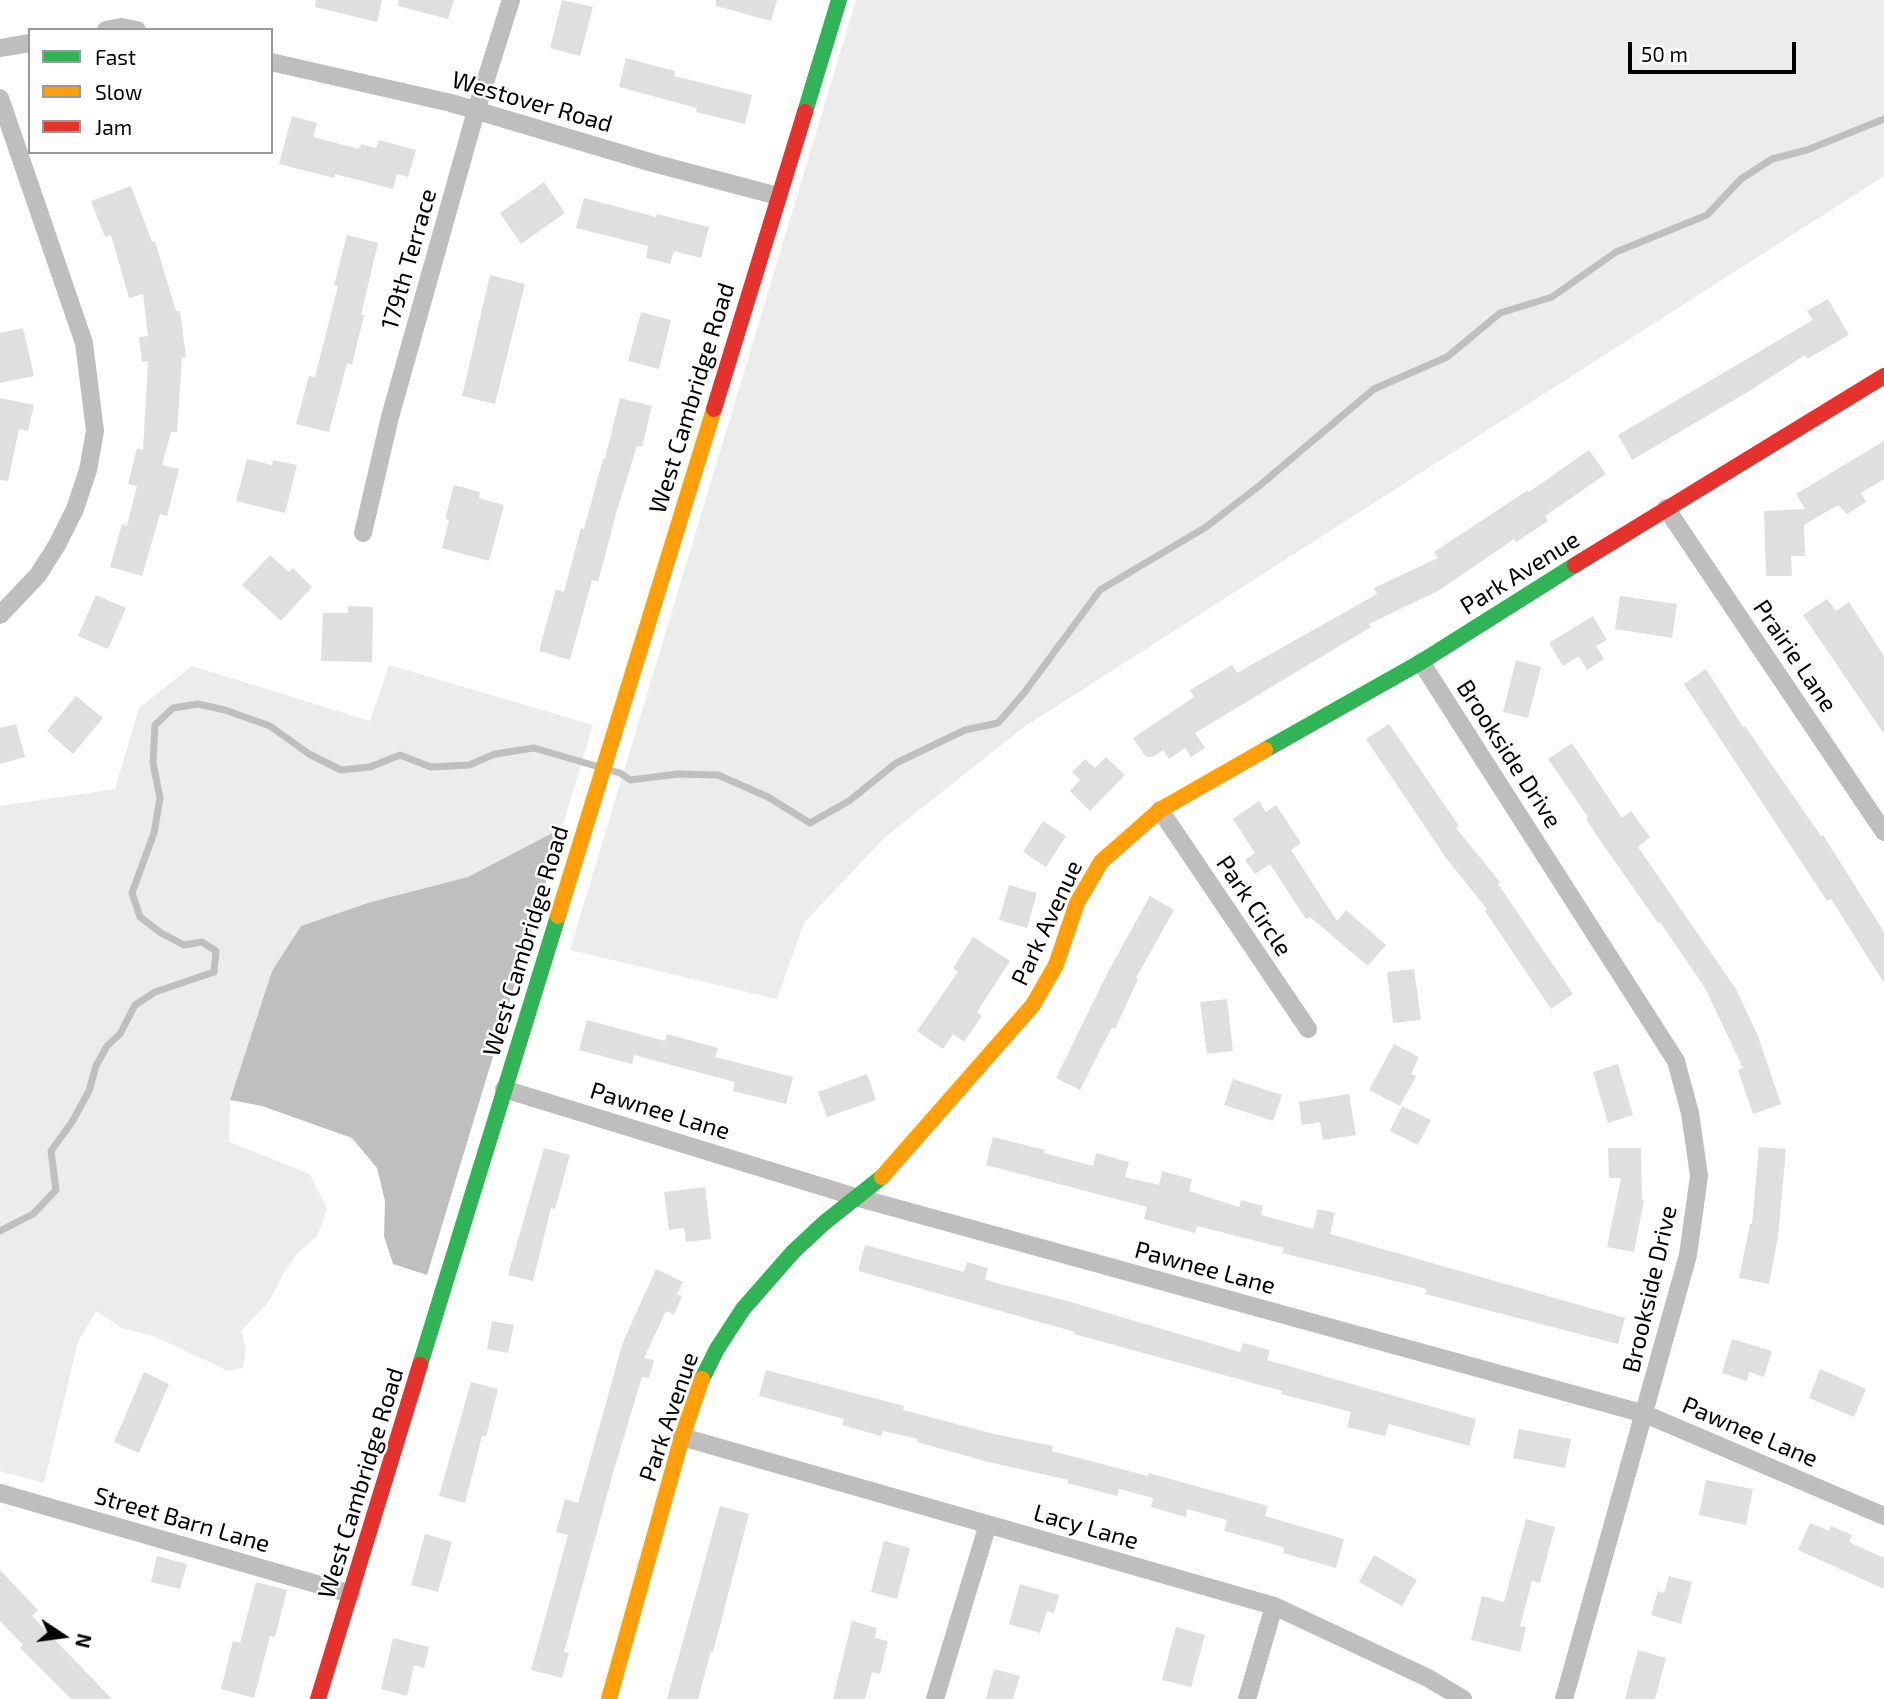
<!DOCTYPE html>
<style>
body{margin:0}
#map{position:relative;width:1884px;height:1699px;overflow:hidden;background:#fff;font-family:"Exo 2",sans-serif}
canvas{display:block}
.legend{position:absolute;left:28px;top:28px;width:245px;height:126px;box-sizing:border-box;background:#fff;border:2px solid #999;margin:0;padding:9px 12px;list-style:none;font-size:21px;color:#000}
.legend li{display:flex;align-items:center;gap:14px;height:35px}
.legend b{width:35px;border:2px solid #999}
.north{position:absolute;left:28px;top:1601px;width:70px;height:70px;-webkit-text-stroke:5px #fff;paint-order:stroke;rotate:103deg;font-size:19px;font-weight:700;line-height:28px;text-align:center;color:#000}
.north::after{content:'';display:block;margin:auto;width:24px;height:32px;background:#000;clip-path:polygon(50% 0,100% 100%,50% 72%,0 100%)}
.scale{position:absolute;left:1628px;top:42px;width:168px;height:32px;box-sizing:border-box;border:4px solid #000;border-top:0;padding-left:9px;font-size:21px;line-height:24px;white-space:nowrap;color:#000;-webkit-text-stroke:5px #fff;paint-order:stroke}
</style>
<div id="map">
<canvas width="1884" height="1699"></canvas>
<ul class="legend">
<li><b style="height:9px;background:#30b455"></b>Fast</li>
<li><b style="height:9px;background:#ff9f0a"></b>Slow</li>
<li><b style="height:9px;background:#e5322d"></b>Jam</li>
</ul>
<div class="north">N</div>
<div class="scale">50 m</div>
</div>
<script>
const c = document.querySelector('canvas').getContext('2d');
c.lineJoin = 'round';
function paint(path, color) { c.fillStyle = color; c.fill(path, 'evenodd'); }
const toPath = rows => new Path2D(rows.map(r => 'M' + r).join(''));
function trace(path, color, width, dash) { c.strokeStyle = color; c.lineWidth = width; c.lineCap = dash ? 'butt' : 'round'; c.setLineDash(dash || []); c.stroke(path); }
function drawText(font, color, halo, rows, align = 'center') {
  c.font = font + ' "Exo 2",sans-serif'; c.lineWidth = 5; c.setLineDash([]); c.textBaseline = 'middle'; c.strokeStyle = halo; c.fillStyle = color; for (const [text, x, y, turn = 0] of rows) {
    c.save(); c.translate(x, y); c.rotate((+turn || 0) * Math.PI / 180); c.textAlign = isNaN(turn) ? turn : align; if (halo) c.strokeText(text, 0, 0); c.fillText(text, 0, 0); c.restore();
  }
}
const green = toPath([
 [856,0,1884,0,1884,176,1024,727,884,838,804,923,777,999,570,950],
 [389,665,593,725,562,828,468,877,371,902,272,971,230,1100,229,1142,310,1174,327,1209,317,1236,296,1255,283,1274,269,1301,241,1331,246,1349,243,1368,228,1371,156,1337,122,1328,96,1311,78,1342,44,1483,0,1471,0,806,115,789,139,708,192,666,370,721]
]);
const water = toPath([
 [562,828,427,1275,393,1264,384,1236,385,1201,377,1168,352,1138,262,1106,230,1100,272,971,301,926,371,902,468,877]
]);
const stream = toPath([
 [0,1231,33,1214,56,1190,51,1151,72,1122,89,1091,96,1066,107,1046,120,1034,135,1005,155,992,214,972,216,951,202,942,184,945,161,933,140,917,132,893,154,833,160,798,153,763,155,725,173,708,198,704,225,710,270,726,309,754,341,770,370,767,400,755,431,767,469,765,495,754,534,748,620,773,630,780,678,774,718,775,768,797,810,823,849,801,896,763,965,730,998,723,1024,693,1100,590,1206,527,1259,486,1374,389,1447,357,1500,313,1552,297,1616,252,1707,215,1741,179,1772,159,1807,150,1884,119]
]);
const building = toPath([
 [316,0,382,0,377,22,315,7],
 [399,0,454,0,448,19,398,6],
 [562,0,593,7,580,56,550,48],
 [716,0,777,0,771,21,716,6],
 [626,58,675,71,674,76,752,95,745,124,696,112,697,108,619,87],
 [292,116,317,123,313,137,359,149,361,144,376,148,379,140,416,150,408,177,397,174,393,189,335,174,334,178,279,164],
 [544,182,565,213,521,244,500,213],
 [131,186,152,242,155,241,176,311,180,311,186,357,182,357,177,432,171,432,162,465,179,469,167,516,160,514,142,576,110,567,122,524,127,526,137,486,128,484,137,448,143,450,148,361,142,362,139,337,148,336,143,294,129,298,111,235,105,237,91,201],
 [584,198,656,217,657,214,709,227,701,258,674,251,670,264,646,258,648,246,576,228],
 [347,235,378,243,361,315,364,315,352,365,347,363,329,432,296,424,309,376,315,377,338,286,334,285],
 [490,275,525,284,495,404,462,396],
 [1828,299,1849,335,1807,359,1805,355,1751,390,1632,460,1618,435,1813,320,1807,311],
 [641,312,671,320,659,369,628,361],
 [23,328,34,376,0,383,0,333],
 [0,398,34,405,28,431,19,429,8,481,0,480],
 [620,398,652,406,642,447,637,446,616,514,598,582,592,580,570,660,539,651,556,589,564,592,581,528,584,529,603,459,605,459],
 [1884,441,1884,479,1861,493,1866,502,1847,514,1838,505,1804,525,1805,556,1791,556,1792,576,1766,576,1764,511,1805,509,1796,494],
 [1589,450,1606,474,1545,516,1548,521,1516,542,1514,539,1438,591,1369,624,1371,627,1195,733,1205,748,1191,757,1185,748,1169,759,1163,750,1153,757,1146,757,1133,738,1194,697,1190,690,1232,665,1237,673,1377,594,1374,588,1438,558,1434,552,1528,490,1529,492],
 [247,459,272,465,273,460,297,465,285,513,236,501],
 [454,485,480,492,479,498,504,505,489,561,442,548,449,520,445,519],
 [270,555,289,572,293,568,312,587,281,621,242,585],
 [96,595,126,608,108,649,78,636],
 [1620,596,1677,604,1672,638,1615,629],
 [1827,599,1836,611,1849,602,1884,656,1884,734,1803,615],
 [348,606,373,607,372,662,321,661,323,613,348,613],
 [1593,616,1607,640,1596,646,1604,659,1587,670,1579,656,1563,666,1549,643],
 [1516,660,1541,667,1528,718,1503,712],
 [1706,669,1743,727,1745,726,1821,836,1823,835,1884,932,1884,983,1831,899,1827,901,1684,684],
 [76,696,103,718,73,754,47,731],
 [16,724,25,757,0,764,0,728],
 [1389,724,1459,826,1456,828,1500,882,1498,884,1573,994,1551,1009,1485,911,1487,909,1446,858,1366,739],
 [1572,743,1622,818,1631,811,1650,837,1638,847,1736,989,1758,1036,1781,1104,1753,1114,1738,1070,1743,1068,1705,988,1660,922,1658,923,1599,839,1586,819,1588,817,1548,759],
 [1106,757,1125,775,1090,811,1070,791,1080,780,1072,772,1085,759,1095,768],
 [1259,801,1266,812,1276,805,1301,843,1291,850,1337,921,1346,910,1386,945,1368,966,1310,917,1306,919,1270,864,1255,874,1245,860,1255,853,1233,819],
 [1043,821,1066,836,1046,867,1023,852],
 [1009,885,1037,893,1027,928,999,920],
 [1150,896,1174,910,1136,978,1138,979,1115,1029,1112,1027,1080,1090,1056,1078,1108,972],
 [973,937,1010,961,977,1012,982,1016,964,1042,953,1034,943,1049,917,1031,958,972,953,968],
 [1414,969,1421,1020,1393,1023,1387,972],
 [1227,999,1233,1051,1207,1054,1200,1002],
 [587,1020,665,1041,667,1034,718,1048,715,1057,793,1077,786,1104,733,1091,735,1082,634,1055,632,1064,579,1050],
 [1394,1044,1419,1057,1411,1074,1416,1076,1400,1106,1369,1090],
 [1618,1064,1633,1115,1608,1123,1593,1072],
 [867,1074,876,1100,827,1117,818,1092],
 [1233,1079,1282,1095,1273,1121,1224,1105],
 [1349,1094,1356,1135,1323,1140,1320,1122,1302,1125,1299,1102],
 [1402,1106,1431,1120,1418,1145,1390,1131],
 [993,1137,1045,1150,1044,1153,1093,1166,1096,1153,1129,1162,1125,1177,1159,1185,1162,1171,1192,1179,1189,1191,1239,1207,1241,1200,1263,1206,1261,1215,1313,1229,1318,1209,1335,1213,1330,1234,1625,1318,1618,1344,1425,1294,1427,1289,1282,1253,1284,1248,1197,1226,1195,1233,1144,1219,1147,1207,986,1165],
 [1759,1147,1786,1149,1778,1237,1769,1284,1739,1278,1750,1224,1752,1224],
 [544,1148,570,1155,555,1209,551,1208,533,1281,508,1275],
 [1608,1148,1641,1148,1642,1200,1644,1200,1634,1252,1607,1247,1621,1178,1609,1178],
 [705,1187,711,1239,686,1242,684,1228,669,1230,664,1192],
 [865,1245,964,1272,967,1262,988,1268,985,1279,996,1283,1064,1300,1240,1352,1243,1343,1270,1350,1267,1360,1476,1419,1469,1446,1389,1424,1385,1436,1347,1427,1351,1412,1281,1394,1282,1391,1074,1334,1075,1332,858,1271],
 [656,1269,683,1282,677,1294,682,1296,674,1315,666,1311,644,1358,654,1360,649,1378,642,1377,613,1473,564,1652,569,1653,562,1678,531,1670,568,1535,556,1532,565,1499,578,1503,623,1342],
 [492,1321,514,1325,508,1353,487,1349],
 [1732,1339,1772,1351,1764,1377,1749,1372,1747,1381,1722,1373],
 [1820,1369,1866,1389,1854,1417,1809,1398],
 [766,1370,904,1406,903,1410,994,1434,1053,1446,1052,1451,1148,1476,1149,1473,1268,1506,1265,1516,1344,1539,1336,1568,1283,1553,1284,1547,1224,1531,1227,1520,1187,1509,1186,1517,1151,1507,1153,1498,1119,1489,1117,1496,1067,1483,1068,1480,988,1462,917,1442,918,1439,883,1431,881,1436,842,1425,844,1419,759,1396],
 [144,1372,169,1384,139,1453,114,1442],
 [471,1382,498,1389,486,1437,482,1436,465,1503,439,1496],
 [1519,1429,1571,1439,1565,1468,1513,1458],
 [1706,1480,1753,1489,1746,1525,1699,1515],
 [720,1506,749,1514,713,1652,711,1651,698,1699,667,1699],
 [1526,1519,1555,1527,1540,1583,1532,1581,1520,1626,1526,1627,1520,1652,1471,1640,1482,1596,1504,1602],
 [1810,1523,1829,1531,1831,1526,1852,1535,1849,1542,1884,1558,1884,1589,1798,1550],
 [425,1534,452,1542,438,1592,411,1585],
 [884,1541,910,1548,897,1599,871,1592],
 [1374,1555,1417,1580,1402,1606,1359,1582],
 [157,1556,187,1564,180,1589,151,1582],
 [0,1570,38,1610,32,1616,112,1699,71,1699,20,1648,23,1645,0,1621],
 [1669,1576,1692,1582,1681,1624,1651,1615,1658,1591,1664,1593],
 [256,1582,287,1590,275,1637,270,1636,254,1698,221,1689,233,1641,240,1643],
 [1020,1584,1059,1595,1054,1613,1047,1611,1040,1633,1009,1624],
 [852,1621,877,1628,875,1638,888,1641,880,1674,872,1672,865,1699,833,1699],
 [1176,1627,1205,1635,1191,1687,1162,1680],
 [393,1638,429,1647,424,1668,414,1665,407,1696,381,1689],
 [1638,1650,1666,1658,1655,1699,1625,1699],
 [994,1669,1020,1676,1013,1699,986,1699]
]);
const street = toPath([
 [106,30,121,27,137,30],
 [0,48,30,43],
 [271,62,451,103,653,163,778,196],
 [0,98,84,343,95,431,88,470,75,509,57,545,38,575,0,615],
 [1666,508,1884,832],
 [363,533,390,417,476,111,511,0],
 [1421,662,1676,1061,1690,1113,1699,1176,1688,1255,1564,1699],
 [1160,810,1308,1029],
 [504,1089,859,1198,1645,1414,1884,1516],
 [682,1437,1274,1606,1428,1678,1463,1699],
 [0,1493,351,1594],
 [935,1699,988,1524],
 [1247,1699,1274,1606]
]);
const fast = toPath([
 [805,112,839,0],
 [1265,750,1421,662,1575,565],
 [420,1365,558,916],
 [702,1379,717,1349,743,1309,793,1252,824,1223,882,1177]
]);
const slow = toPath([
 [558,916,714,409],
 [882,1177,1033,1005,1056,965,1077,903,1101,862,1160,810,1265,750],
 [609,1699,682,1437,702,1379]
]);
const jam = toPath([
 [714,409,805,112],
 [1575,565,1884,376],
 [318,1699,420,1365]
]);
const streetNames = [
 ["Westover Road",532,102,16],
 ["179th Terrace",409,259,-74],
 ["West Cambridge Road",692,398,-73],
 ["Park Avenue",1520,573,-32],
 ["Prairie Lane",1795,656,56],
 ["Brookside Drive",1509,754,57],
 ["Park Circle",1254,906,56],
 ["Park Avenue",1047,923,-65],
 ["West Cambridge Road",526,941,-73],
 ["Pawnee Lane",660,1111,17],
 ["Pawnee Lane",1205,1268,15],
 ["Brookside Drive",1650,1289,-77],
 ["Park Avenue",669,1417,-71],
 ["Pawnee Lane",1750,1432,23],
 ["West Cambridge Road",361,1483,-73],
 ["Street Barn Lane",182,1520,16],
 ["Lacy Lane",1086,1527,16]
];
paint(green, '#ececec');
paint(water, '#bfbfbf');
trace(stream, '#bfbfbf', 7);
paint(building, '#dfdfdf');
trace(street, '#bebebe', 18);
trace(fast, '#30b455', 16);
trace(slow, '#ff9f0a', 16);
trace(jam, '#e5322d', 16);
drawText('24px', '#000', '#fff', streetNames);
</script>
